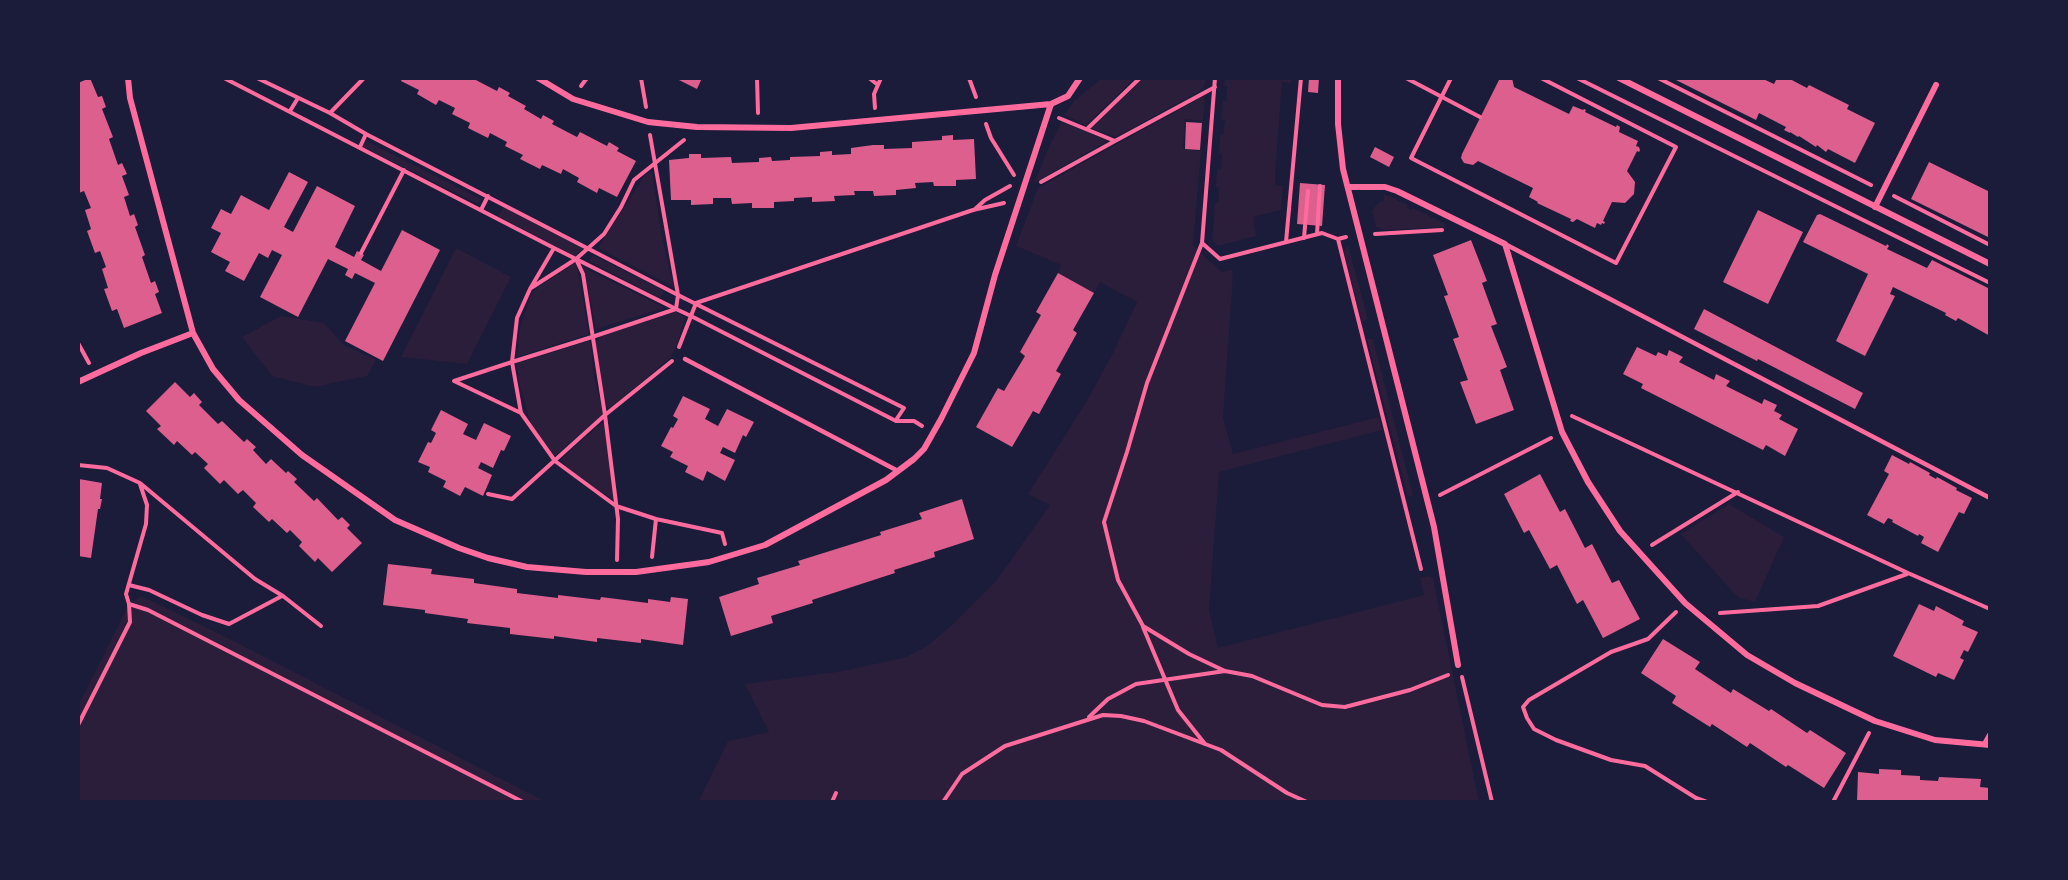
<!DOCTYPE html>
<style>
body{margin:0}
#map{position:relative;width:2068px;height:880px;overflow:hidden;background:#1b1b3a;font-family:"Fira Sans",sans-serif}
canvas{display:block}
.frame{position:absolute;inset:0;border:80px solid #1b1b3a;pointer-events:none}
</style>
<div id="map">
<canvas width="2068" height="880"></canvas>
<div class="frame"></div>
</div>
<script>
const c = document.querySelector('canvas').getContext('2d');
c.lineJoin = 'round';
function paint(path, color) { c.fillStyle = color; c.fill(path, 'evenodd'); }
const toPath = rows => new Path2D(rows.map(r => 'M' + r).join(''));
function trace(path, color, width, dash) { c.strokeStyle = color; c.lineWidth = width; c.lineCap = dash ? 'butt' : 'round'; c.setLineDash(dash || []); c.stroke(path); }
const green = toPath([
 [1102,78,1135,78,1086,125,1064,115,1075,100],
 [1144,78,1207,78,1202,90,1116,137,1091,128],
 [1225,78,1291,78,1291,83,1282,82,1275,174,1275,185,1283,186,1281,210,1253,217,1256,236,1218,246,1212,240,1215,203,1218,202,1219,188,1216,187,1217,169,1221,169,1222,154,1219,154,1220,135,1223,135,1225,120,1221,120,1223,101,1226,101,1227,86,1224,86],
 [1202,97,1205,98,1203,121,1185,119,1183,149,1201,151,1193,246,1222,272,1232,270,1233,277,1223,417,1233,454,1379,417,1382,430,1219,472,1209,610,1218,648,1424,595,1420,578,1430,576,1433,578,1479,802,698,802,728,741,769,732,745,684,844,671,906,657,927,646,952,625,996,581,1050,505,1028,494,1085,404,1112,355,1137,302,1100,282,1094,293,1058,273,1061,265,1016,246,1038,188],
 [1062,121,1108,141,1034,183,1049,147],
 [366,141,481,199,478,204,363,147],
 [652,171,662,238,674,287,598,248,645,175],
 [1384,194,1408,205,1407,208,1411,210,1413,208,1444,223,1445,227,1383,230,1376,227,1372,211,1378,203,1384,201],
 [504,207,584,248,575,256,498,216],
 [1348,245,1368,319,1362,322,1344,251],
 [456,248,511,277,467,364,401,357],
 [593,255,664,291,660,298,589,261],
 [575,262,577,264,589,334,517,357,519,331,532,292],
 [584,268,665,308,596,329],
 [676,312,685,317,676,348,670,358,611,408,608,408,601,385,598,365,596,343,599,337],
 [281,316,324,323,344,345,376,360,367,376,314,387,272,376,242,337],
 [1367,339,1373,339,1413,495,1409,497,1407,494],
 [589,341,591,344,594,376,603,414,555,456,531,424,519,383,517,363],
 [605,420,614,500,569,471,561,459],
 [1729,504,1784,537,1755,602,1740,598,1732,591,1681,534],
 [141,596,230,639,546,802,78,802,78,706,129,604]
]);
const building = toPath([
 [90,78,98,97,102,96,106,107,102,109,113,137,109,139,118,165,122,163,127,174,122,176,129,195,124,197,130,216,134,214,138,225,135,227,145,255,142,257,151,283,155,281,159,292,155,294,162,313,124,328,117,309,112,311,104,289,108,288,102,269,106,267,100,251,95,253,87,231,91,229,85,210,91,208,84,191,79,193,78,190,78,83],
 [402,78,472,78,497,91,499,87,510,93,508,96,526,106,524,109,541,119,543,115,554,121,552,124,577,137,580,132,607,146,609,142,619,148,617,151,636,161,617,197,599,188,597,193,577,182,579,178,563,169,561,174,542,165,540,169,520,159,523,155,505,146,507,142,490,133,488,138,468,128,470,123,452,114,455,108,439,100,436,105,417,94,419,90,401,81],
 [675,78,702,78,697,89],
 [1309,78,1319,78,1318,93,1308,92],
 [1500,78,1512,78,1514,87,1569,114,1573,106,1583,110,1584,109,1586,110,1585,112,1616,127,1617,125,1620,127,1619,132,1638,141,1636,146,1639,147,1640,150,1639,152,1637,151,1627,171,1635,182,1634,194,1625,203,1612,202,1603,221,1605,222,1604,224,1602,223,1601,225,1597,223,1595,228,1577,219,1573,222,1570,221,1571,219,1537,203,1538,202,1529,197,1533,188,1478,161,1473,165,1464,163,1461,158,1462,154],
 [1672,78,1761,78,1774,84,1777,78,1788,78,1807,88,1809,85,1849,105,1847,109,1875,123,1855,163,1828,149,1826,152,1817,145,1816,147,1799,136,1798,137,1790,132,1790,133,1784,130,1786,127,1759,113,1756,120],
 [1186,122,1202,123,1200,150,1185,149],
 [953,135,953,140,974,139,976,179,956,180,956,186,934,186,933,182,915,183,916,188,896,190,896,195,874,196,873,191,854,191,855,195,834,196,835,201,812,202,812,197,794,198,794,201,774,202,774,208,752,208,752,203,732,204,731,198,713,198,713,204,691,205,691,200,671,200,669,160,689,158,689,154,701,154,701,158,731,157,732,163,759,162,759,158,771,157,772,161,790,160,790,157,820,156,820,152,832,151,832,155,851,154,851,148,873,145,884,145,884,149,912,148,912,142,942,140,942,136],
 [1375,147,1394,157,1389,167,1370,157],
 [1929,162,1990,192,1990,238,1911,199],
 [289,172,308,182,284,227,293,232,317,186,355,206,335,247,354,257,357,251,361,253,364,255,361,260,381,271,402,230,440,250,383,361,345,341,375,283,355,273,352,279,345,275,348,269,328,259,298,317,260,297,282,255,272,250,268,258,259,253,244,281,225,271,230,262,211,252,221,233,211,228,221,209,231,214,241,195,269,210],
 [1300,183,1325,185,1322,226,1297,224],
 [1758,210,1803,232,1768,304,1723,282],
 [1820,214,1886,246,1887,244,1889,246,1887,249,1927,268,1932,260,1990,289,1990,336,1958,318,1956,321,1945,315,1946,313,1893,287,1890,294,1895,296,1865,356,1836,341,1868,274,1803,242,1817,215],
 [1471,240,1487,281,1482,283,1497,324,1491,326,1507,367,1500,370,1514,410,1476,424,1460,382,1468,380,1453,339,1459,337,1444,296,1448,295,1433,255],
 [1058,273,1094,293,1073,330,1077,333,1056,371,1061,374,1039,414,1033,411,1012,447,976,427,998,388,1004,391,1025,356,1020,352,1041,315,1036,312],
 [1704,309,1863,393,1855,409,1758,359,1757,361,1694,329],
 [1637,347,1656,356,1658,352,1667,356,1669,350,1683,357,1679,362,1714,380,1716,374,1730,381,1726,386,1762,404,1764,399,1777,405,1774,411,1782,415,1779,419,1798,429,1785,456,1766,445,1763,450,1641,388,1643,384,1623,374],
 [175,382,190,397,194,393,202,402,199,405,218,424,222,421,244,442,247,439,256,447,253,450,266,464,271,459,286,473,288,471,297,479,294,482,314,501,317,498,338,520,342,517,350,525,347,528,362,543,332,572,318,558,315,562,299,546,302,542,290,530,287,533,272,519,269,522,253,507,256,503,243,490,238,494,224,480,220,484,204,468,208,464,195,452,192,455,177,441,174,445,157,429,161,426,146,411],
 [683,396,710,409,705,419,718,426,727,409,754,422,746,437,743,435,735,453,723,447,720,453,735,460,725,481,707,471,703,481,685,472,688,466,670,457,673,452,661,446,671,427,673,428,678,419,673,416],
 [441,410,468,424,463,434,476,440,484,423,511,436,504,451,501,450,493,468,481,462,478,468,492,475,483,496,465,487,460,496,443,487,446,481,428,472,430,467,418,462,428,442,431,443,436,433,431,430],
 [1892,455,1909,464,1910,462,1930,473,1929,475,1936,479,1937,477,1957,488,1956,490,1972,498,1964,514,1959,512,1938,552,1921,543,1924,537,1919,534,1918,536,1892,522,1893,520,1888,518,1884,524,1867,515,1889,474,1884,471],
 [1540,474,1560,512,1565,509,1585,548,1592,544,1612,583,1619,580,1640,619,1603,638,1583,600,1577,604,1557,565,1550,569,1529,530,1524,533,1504,494],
 [79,479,102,483,100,499,102,499,100,509,98,509,91,558,78,556],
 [962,499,974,539,934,552,935,557,894,570,895,573,812,600,813,603,771,616,773,623,731,636,719,597,759,584,757,578,800,565,798,561,881,535,880,532,922,519,919,513],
 [388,564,432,569,431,574,474,579,474,583,517,589,517,593,558,598,558,595,600,600,601,597,648,603,648,599,670,602,671,597,688,599,683,645,641,639,641,643,597,638,597,642,554,636,554,639,510,634,510,628,467,623,468,619,425,613,425,610,383,605],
 [1919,604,1934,611,1936,606,1964,621,1962,625,1978,632,1968,652,1964,650,1960,658,1964,660,1954,680,1938,673,1936,677,1893,656],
 [1663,639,1700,662,1695,669,1731,693,1733,689,1769,711,1771,709,1807,733,1810,730,1846,753,1824,788,1788,765,1786,767,1750,743,1747,747,1712,724,1710,727,1672,703,1676,696,1641,673],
 [1879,769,1901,770,1901,775,1920,776,1920,780,1938,781,1939,777,1981,779,1980,787,1990,788,1990,802,1857,802,1858,772,1879,774]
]);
const path = toPath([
 [224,78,554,248],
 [257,78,330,113,366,134,678,295,904,408,896,420],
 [641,78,646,107],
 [757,78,758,113],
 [869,78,878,85],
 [969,78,976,97],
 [1215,78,1202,243,1220,259,1322,233,1338,239,1346,237],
 [1406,78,1480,117],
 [1451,78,1411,158,1616,263,1676,147,1541,78],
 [1577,78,1990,283],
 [1658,78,1871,185],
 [581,86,587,78],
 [875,108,874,94,881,78],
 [290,111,298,98],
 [330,113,364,78],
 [986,124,991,138,1014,175],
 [1087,129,1140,78],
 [650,135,678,295,676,309,592,337,512,362,517,318,530,289,554,248,676,309,691,316,896,421,914,421,922,426],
 [1115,141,1215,87],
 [360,147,366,134],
 [1041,182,1115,141,1059,118],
 [1894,196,1990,245],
 [481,210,488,196],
 [974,210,985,200,1010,186],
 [1317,234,1320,186],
 [1375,234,1442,230],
 [1304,238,1308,191],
 [1338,239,1421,569],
 [1286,242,1301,78],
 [1202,243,1147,383,1127,452,1104,522,1118,580,1143,626,1189,654,1225,671],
 [361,253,404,170],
 [576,259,604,234,621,207,634,180,684,140],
 [531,288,576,259,583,274,605,415,618,519,617,560],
 [78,343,89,363],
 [679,347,696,303,973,210,1004,203],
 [512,362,521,413,454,381,512,362],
 [521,413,555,461,616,506,656,519,722,533,725,544],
 [1572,416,1908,573,1990,609],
 [78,465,107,468,140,483,255,579,283,596,321,626],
 [488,494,512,499,605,415,672,361],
 [1440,495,1551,438],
 [1652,545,1738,492],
 [652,557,656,519],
 [129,585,149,590,202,615,229,624,282,596],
 [129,604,148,610,523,802],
 [1676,612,1648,639,1611,652,1529,700,1523,707,1527,718,1534,729,1556,740,1611,760,1645,766,1696,798,1707,802],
 [1720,613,1818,606,1907,574],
 [1143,627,1178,710,1205,744],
 [1462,677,1492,802],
 [1089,717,1108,699,1136,684,1225,671,1252,676,1322,705,1345,707,1410,690,1448,675],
 [78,725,130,622,129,604,126,594,146,524,147,505,140,484],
 [832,802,836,793],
 [943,802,962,774,1005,746,1103,715,1121,716,1144,721,1221,750,1287,793,1307,802],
 [1833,802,1869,733]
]);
const service = toPath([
 [1505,244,1990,498],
 [685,359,898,471]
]);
const minor = toPath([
 [128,78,130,98,193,333,213,369,239,400,302,455,395,520,459,548,488,558,527,567,586,572,636,572,709,562,765,545,886,480,914,459,924,449,941,419,974,353,995,275,1051,104],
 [538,78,573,99,648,122,697,127,791,128,1051,104,1068,96,1080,78],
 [1338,78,1338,124,1343,169,1434,527,1458,665],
 [1619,78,1990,264],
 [1348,187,1385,187,1397,191,1505,244,1562,432,1588,482,1620,531,1685,603,1747,655,1795,683,1875,721,1935,740,1990,745],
 [1875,207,1936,85],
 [78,382,141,353,193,333],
 [1985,744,1990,735]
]);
paint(green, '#2a1e3b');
paint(building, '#dd5f8e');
trace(path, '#ff6b9d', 4);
trace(service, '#ff6b9d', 4.5);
trace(minor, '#ff6b9d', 6);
</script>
